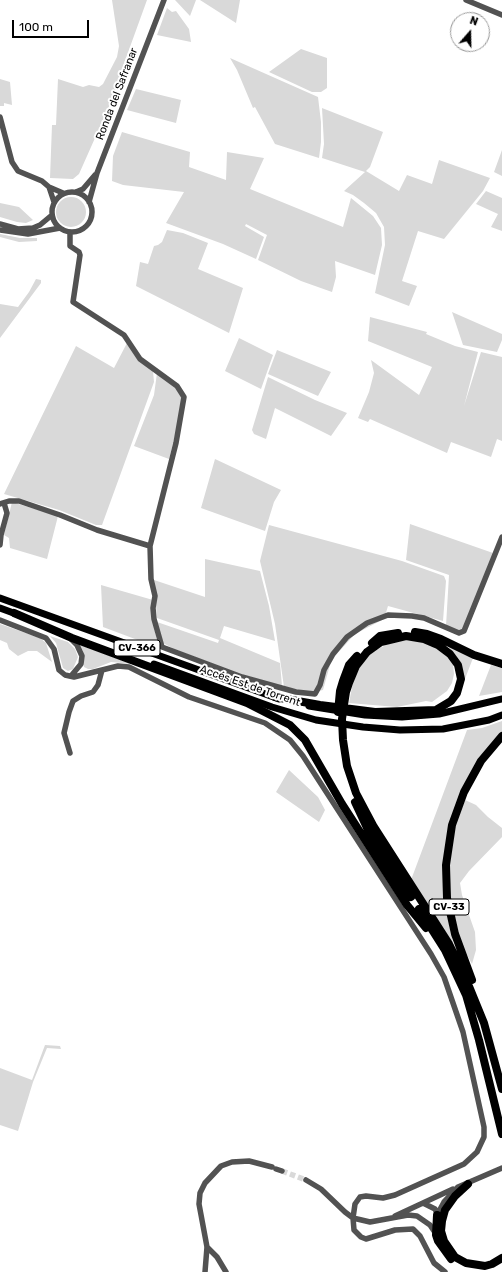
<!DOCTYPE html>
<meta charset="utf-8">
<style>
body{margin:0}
#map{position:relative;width:502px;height:1272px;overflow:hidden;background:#fff;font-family:Rubik,sans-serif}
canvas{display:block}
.north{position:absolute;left:450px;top:12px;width:40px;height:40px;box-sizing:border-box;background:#fff;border:1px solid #999;border-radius:50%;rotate:20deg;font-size:11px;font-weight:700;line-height:16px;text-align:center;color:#000}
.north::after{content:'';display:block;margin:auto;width:14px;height:18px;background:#000;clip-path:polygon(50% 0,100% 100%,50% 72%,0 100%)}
.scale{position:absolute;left:12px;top:20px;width:77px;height:18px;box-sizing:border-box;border:2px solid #000;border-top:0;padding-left:5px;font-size:12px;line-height:14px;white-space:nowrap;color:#000;-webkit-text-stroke:3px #fff;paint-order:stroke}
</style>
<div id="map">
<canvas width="502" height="1272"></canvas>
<div class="north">N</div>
<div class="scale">100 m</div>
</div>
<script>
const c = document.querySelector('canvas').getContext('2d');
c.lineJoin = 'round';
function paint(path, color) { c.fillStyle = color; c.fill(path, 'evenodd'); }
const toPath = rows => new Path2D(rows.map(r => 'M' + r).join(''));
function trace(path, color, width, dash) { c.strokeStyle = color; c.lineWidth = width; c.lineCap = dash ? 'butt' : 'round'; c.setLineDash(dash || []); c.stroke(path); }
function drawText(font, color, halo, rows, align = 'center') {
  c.font = font + ' Rubik,sans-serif'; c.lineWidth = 4; c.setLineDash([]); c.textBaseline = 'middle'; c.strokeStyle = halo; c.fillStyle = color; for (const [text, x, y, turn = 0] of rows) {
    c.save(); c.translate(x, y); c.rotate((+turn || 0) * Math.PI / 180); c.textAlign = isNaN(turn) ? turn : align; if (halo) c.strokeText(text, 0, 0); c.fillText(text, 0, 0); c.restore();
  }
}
const green = toPath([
 [112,0,147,0,122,69,119,84,79,174,73,179,50,178,52,125,56,125,58,79,83,87,89,85,99,87,103,84,117,57,119,46],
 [175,0,196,0,190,16],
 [200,0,240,0,236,23],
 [167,8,172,12,176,11,189,29,191,42,157,35],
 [301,49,327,58,327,88,321,92,312,92,269,72],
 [230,58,318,97,321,122,321,142,319,158,275,144,255,107,253,108,237,70],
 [0,79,10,82,12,105,4,103,4,106,0,106],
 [136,89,181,100,176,123,127,110],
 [322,108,383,132,370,167,366,171,399,191,407,175,432,184,439,160,490,178,483,191,444,239,418,231,402,281,417,286,409,306,375,293,385,245,384,227,376,213,364,203,353,195,344,191,365,172,322,158,324,144],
 [122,132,190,152,189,167,226,180,227,152,264,158,250,189,343,227,351,198,373,216,381,228,382,245,375,275,335,261,336,277,332,292,301,281,258,260,267,235,246,224,245,226,264,237,256,259,223,244,166,223,184,192,123,185,112,181,113,156],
 [502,150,502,176,494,172],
 [486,191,502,198,502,231,491,227,498,214,476,204],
 '56 212a15 15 0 1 1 30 0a15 15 0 1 1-30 0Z',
 [0,203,19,207,33,220,26,223,17,222,0,217],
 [167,230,183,233,208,243,198,269,243,288,229,333,136,286,140,262,148,264,154,246,158,245,162,242],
 [0,234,20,238,37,238,37,241,19,242,0,237],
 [36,279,41,280,41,283,0,338,0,304,18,307,29,292],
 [452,312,502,334,502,340,497,352,463,345],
 [370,317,427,332,426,334,455,346,478,352,464,406,481,352,502,357,502,441,497,439,491,457,451,442,447,453,370,419,368,422,358,418,369,392,374,373,371,360,419,395,432,367,368,341],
 [239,338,273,355,261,389,225,371],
 [127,343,153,371,154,382,102,525,96,525,59,510,4,494,76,346,114,368],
 [277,350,331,372,318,396,268,374],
 [157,373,173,385,182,396,182,408,169,459,134,446,154,395],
 [268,377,315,400,347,413,331,436,275,408,266,439,254,434,252,430],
 [215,459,281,490,274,502,265,531,201,508],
 [12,502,58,516,47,559,10,548,9,538,4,535],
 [410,524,493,553,462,635,446,626,449,575,406,560],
 [269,525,402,561,444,576,446,581,443,621,388,606,384,619,355,634,335,656,330,665,323,690,310,693,284,687,275,624,260,561],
 [205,559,260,571,269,606,275,641,224,626,220,638,280,663,282,686,237,673,174,649,163,643,157,622,218,643,219,640,157,618,154,580,205,597],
 [101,585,153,600,154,627,159,648,103,627],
 [0,624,40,638,46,643,52,662,37,651,28,651,18,656,9,649,7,643,0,640],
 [50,636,68,642,75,649,78,657,73,669,68,671,63,668,56,643],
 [406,640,419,641,431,645,449,658,453,664,454,674,452,683,447,691,432,702,426,701,397,707,349,703,352,687,358,670,372,652,392,642],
 [80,645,132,664,111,662,93,669,88,669,84,667,83,651],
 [447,645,473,658,463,684,456,656],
 [491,665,502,668,502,692,479,696],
 [502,721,502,732,454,809,444,902,455,951,411,880,467,730,482,728],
 [289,770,318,797,325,810,319,822,276,792],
 [465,800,476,805,488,817,502,828,502,837,469,871,460,883,462,895,475,932,476,950,472,964,461,944,451,900,449,868,455,827],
 [45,1045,60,1046,61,1049,47,1048,33,1082,18,1131,0,1125,0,1068,32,1080]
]);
const minorTunnel = toPath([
 [282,1171,306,1180]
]);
const minor = toPath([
 [466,0,502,15],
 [0,117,12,162,18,171,42,181,49,187,63,193],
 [49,187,54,202],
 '52 212a20 20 0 1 1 40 0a20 20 0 1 1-40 0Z',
 [76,192,83,189,95,175],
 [89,202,97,173,164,0],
 [0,224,18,229,33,228,40,225,52,215],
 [0,230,28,234,60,228],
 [70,232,70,246,79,252,80,255,73,302,124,335,140,359,177,386,184,397,176,443,150,546,151,579,155,596,153,608,154,619,162,647,242,677,296,692,315,694,320,685,324,670,333,654,347,637,367,623,388,615,412,616,424,618,459,633,464,631,502,537],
 [0,504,9,501,19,501,60,515,97,530,150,546],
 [0,545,1,535,7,513,4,503],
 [0,620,46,638,54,649,59,670,65,675,74,677,118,666,129,667,189,697,265,723,290,740,303,756,431,954,444,977,463,1032,484,1127,484,1137,477,1152,464,1164,395,1195,383,1198,366,1196,360,1197,355,1204,353,1218,354,1230,361,1237,366,1239,395,1230,413,1229,420,1236,434,1263,445,1272],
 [71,676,81,664,82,656,77,645,71,639],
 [70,753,64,733,69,712,73,701,81,696,93,692,98,685,102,670],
 [276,1169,282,1171],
 [306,1180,321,1189,345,1212,353,1218,370,1222,408,1215,417,1216,430,1225,436,1234],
 [423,1203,435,1209,438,1216],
 [437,1215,444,1202,458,1187,502,1168],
 [395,1216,453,1189],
 [207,1247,217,1257,226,1272],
 [205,1272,207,1247,199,1204,200,1193,205,1183,221,1166,232,1162,249,1161,272,1167]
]);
const major = toPath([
 [0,598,279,699],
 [0,608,19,615],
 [154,664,272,707,316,720,363,727,400,730,443,729,489,720,502,715],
 [309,706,365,715,402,717,439,714,502,699]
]);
const highway = toPath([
 [14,613,72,638,247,703,290,725,305,740,342,804,407,905,426,928],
 [415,632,427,634,441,639,474,655,502,664],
 [372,643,380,636,398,633],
 [275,697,320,705,375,712,436,710,451,701,457,693,461,679,458,665,450,654,438,645,424,639,406,636,381,642,367,652,356,666,349,683,346,692,344,705,342,719,343,740,347,766,356,793,374,827,449,944,464,974,484,1023,502,1089],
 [338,712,340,691,343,681,349,665,357,656],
 [355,802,369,832,411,897],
 [419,909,445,950,466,995,479,1040,502,1134],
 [472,980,455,934,447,898,446,865,452,825,464,792,481,761,502,736],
 [468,1184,455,1196,445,1210,442,1221,441,1231,444,1241,455,1257,466,1263,485,1266,492,1264,502,1258],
 [437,1215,436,1235,438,1241,451,1259]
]);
const shields = [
 [137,648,46],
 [449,907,40]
];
const shieldNames = [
 ["CV-366",137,648],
 ["CV-33",449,907]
];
const streetNames = [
 ["Ronda del Safranar",117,94,-69],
 ["Accés Est de Torrent",250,686,19]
];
paint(green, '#d9d9d9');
trace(minorTunnel, '#d9d9d9', 5.5, [5.5, 3]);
trace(minor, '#525252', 5.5);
trace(major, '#000', 7);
trace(highway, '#000', 8);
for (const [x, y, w] of shields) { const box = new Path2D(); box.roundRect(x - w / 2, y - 8, w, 16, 3); c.fillStyle = '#fff'; c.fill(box); trace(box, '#000', 1); }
drawText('bold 10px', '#000', null, shieldNames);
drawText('11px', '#000', '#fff', streetNames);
</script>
